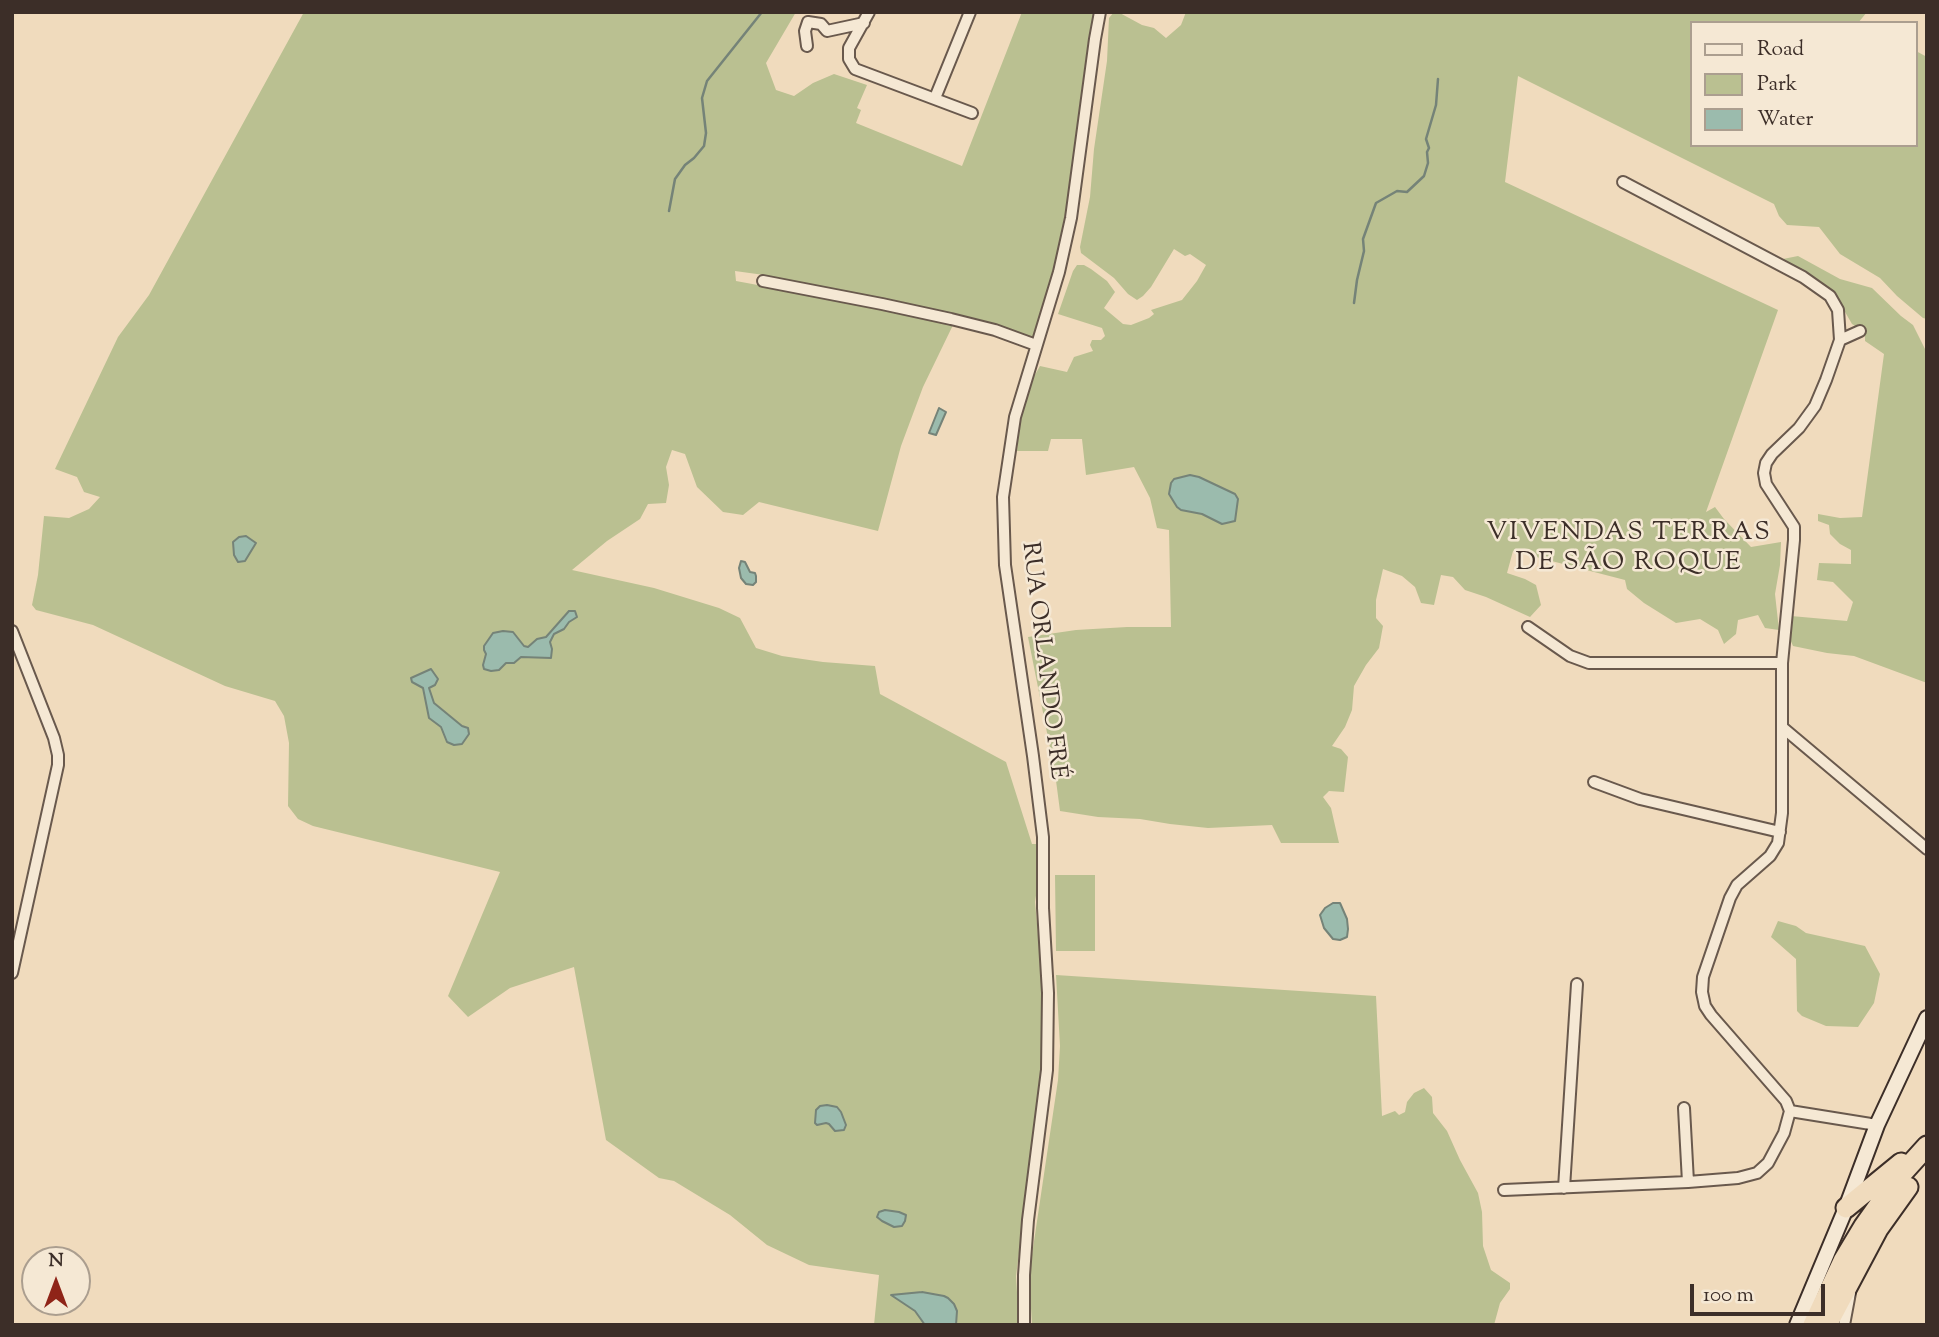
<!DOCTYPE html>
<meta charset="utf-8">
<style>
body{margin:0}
#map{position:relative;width:1939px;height:1337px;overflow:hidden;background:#f0dbbd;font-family:"Sorts Mill Goudy",serif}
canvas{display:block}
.frame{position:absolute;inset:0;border:14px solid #3c2e28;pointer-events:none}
.legend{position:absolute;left:1690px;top:21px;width:228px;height:126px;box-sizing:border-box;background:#f5e8d4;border:2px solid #ab9e8f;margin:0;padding:9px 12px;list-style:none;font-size:21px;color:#3c2e28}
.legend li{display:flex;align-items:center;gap:14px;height:35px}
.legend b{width:35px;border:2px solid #ab9e8f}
.north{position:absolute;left:21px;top:1246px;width:70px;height:70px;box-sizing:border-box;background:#f5e8d4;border:2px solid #ab9e8f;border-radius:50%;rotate:0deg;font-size:19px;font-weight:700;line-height:28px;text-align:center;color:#3c2e28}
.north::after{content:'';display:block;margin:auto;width:24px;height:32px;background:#8f2418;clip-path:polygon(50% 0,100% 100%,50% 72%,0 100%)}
.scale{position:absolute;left:1690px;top:1284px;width:135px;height:32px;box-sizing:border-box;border:4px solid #3c2e28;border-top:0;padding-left:9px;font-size:21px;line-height:24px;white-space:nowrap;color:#3c2e28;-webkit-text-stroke:5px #f5e8d4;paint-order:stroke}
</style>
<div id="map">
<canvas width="1939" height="1337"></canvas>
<div class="frame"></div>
<ul class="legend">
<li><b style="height:9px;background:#f5e8d4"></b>Road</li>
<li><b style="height:19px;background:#bac091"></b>Park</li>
<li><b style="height:19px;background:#9bbbad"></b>Water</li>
</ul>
<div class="north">N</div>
<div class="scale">100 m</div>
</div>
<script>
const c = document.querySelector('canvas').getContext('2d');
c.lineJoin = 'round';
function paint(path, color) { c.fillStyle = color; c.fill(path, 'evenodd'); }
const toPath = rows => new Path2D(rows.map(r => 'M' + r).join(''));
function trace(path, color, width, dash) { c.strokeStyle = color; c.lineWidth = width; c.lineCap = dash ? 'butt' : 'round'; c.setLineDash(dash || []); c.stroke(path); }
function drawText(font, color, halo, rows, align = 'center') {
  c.font = font + ' "Sorts Mill Goudy",serif'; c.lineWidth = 5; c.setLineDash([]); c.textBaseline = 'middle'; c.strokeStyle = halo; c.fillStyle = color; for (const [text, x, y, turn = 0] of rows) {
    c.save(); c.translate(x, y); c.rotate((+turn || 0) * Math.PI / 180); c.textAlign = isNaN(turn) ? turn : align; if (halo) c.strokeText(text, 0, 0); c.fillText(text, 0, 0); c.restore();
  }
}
const green = toPath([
 [304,12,796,12,766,63,776,90,794,96,813,83,834,74,867,85,857,108,861,110,856,123,962,166,1022,12,1094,12,1089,35,1065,215,1054,268,1034,338,996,325,764,275,735,271,736,281,882,308,953,325,923,387,901,446,878,531,759,502,743,515,723,512,697,487,685,454,672,450,666,467,669,485,666,503,648,504,640,519,607,541,572,570,654,588,719,608,740,618,756,648,782,656,823,662,875,666,880,694,1006,762,1032,844,1038,844,1038,883,1035,902,1043,989,1043,1070,1016,1276,1019,1325,874,1325,879,1275,809,1265,767,1245,730,1215,674,1181,659,1178,606,1140,574,967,510,988,468,1017,448,996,500,872,313,826,298,819,288,806,289,743,284,716,275,701,225,686,93,625,36,610,32,605,38,575,44,516,69,518,89,509,100,497,84,492,77,477,55,469,118,337,149,295],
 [1114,12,1118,12,1142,25,1154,28,1166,38,1181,25,1186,12,1867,12,1858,23,1692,23,1692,145,1916,145,1916,51,1927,57,1927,319,1923,318,1897,296,1880,278,1840,254,1819,227,1787,225,1779,216,1774,204,1518,76,1505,182,1778,310,1706,512,1715,507,1724,519,1751,547,1781,542,1780,565,1775,594,1779,630,1765,628,1758,615,1738,620,1736,634,1724,644,1718,630,1700,619,1676,623,1644,603,1627,589,1625,580,1513,551,1507,573,1525,579,1536,585,1541,605,1530,617,1486,597,1465,590,1453,577,1441,575,1434,605,1421,603,1415,587,1402,576,1383,569,1376,600,1376,618,1383,626,1379,648,1366,665,1354,686,1352,710,1345,727,1332,746,1341,749,1348,757,1344,792,1329,791,1323,797,1331,808,1339,843,1281,843,1272,825,1208,828,1170,824,1140,819,1098,817,1060,811,1055,773,1028,637,1076,630,1127,627,1171,627,1169,530,1157,528,1150,498,1134,467,1086,475,1082,439,1051,439,1048,451,1017,451,1020,422,1025,400,1032,380,1040,366,1067,372,1074,357,1093,351,1090,345,1092,340,1101,340,1105,336,1102,328,1058,314,1073,271,1077,265,1084,265,1091,269,1107,281,1115,292,1104,308,1123,324,1131,325,1149,318,1154,314,1151,310,1182,300,1197,281,1206,265,1190,254,1185,256,1174,249,1151,287,1143,296,1137,300,1128,294,1114,278,1081,253,1080,247,1090,197,1094,149,1107,61,1109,18],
 [1798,256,1840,279,1872,288,1901,316,1913,325,1927,353,1927,683,1854,656,1827,653,1793,646,1789,637,1791,616,1847,621,1853,602,1833,582,1817,580,1819,563,1851,564,1851,550,1840,544,1830,534,1829,525,1818,521,1818,514,1840,518,1862,517,1884,354,1865,341,1865,332,1852,324,1837,298,1783,263,1783,259],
 [1055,875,1095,875,1095,951,1056,951],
 [1778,921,1796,926,1806,933,1865,946,1880,974,1874,1003,1858,1027,1826,1026,1802,1016,1797,1011,1796,959,1771,937],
 [1056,975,1376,996,1382,1116,1395,1111,1399,1115,1405,1112,1407,1102,1414,1093,1424,1088,1432,1097,1433,1113,1447,1131,1460,1160,1478,1193,1482,1212,1483,1246,1491,1270,1510,1283,1510,1289,1500,1303,1494,1325,1032,1325,1029,1275,1058,1080,1060,1046]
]);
const water = toPath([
 [939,408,946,412,936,435,929,433,939,408],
 [1190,475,1199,477,1235,494,1238,499,1235,521,1222,524,1202,514,1181,510,1177,507,1169,494,1171,483,1174,479,1190,475],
 [246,536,256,543,245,561,238,562,234,555,233,542,239,537,246,536],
 [741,561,745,562,750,572,755,573,756,576,756,582,753,585,746,584,741,578,739,568,741,561],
 [569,611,575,611,577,617,569,622,564,629,554,634,550,642,552,649,551,658,521,657,514,663,506,663,499,670,491,671,484,669,483,665,486,654,484,650,484,646,493,633,503,631,513,632,524,646,528,647,537,639,546,637,569,611],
 [431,669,438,679,435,685,429,688,434,703,462,726,468,728,469,734,462,744,454,745,447,742,441,727,429,718,423,688,412,682,411,678,431,669],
 [1333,903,1340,903,1347,919,1348,929,1347,937,1340,940,1333,939,1324,928,1320,915,1325,908,1333,903],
 [827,1105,837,1107,841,1112,846,1125,844,1130,835,1131,829,1124,826,1123,817,1125,815,1123,816,1110,820,1106,827,1105],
 [885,1210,899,1212,906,1215,905,1221,902,1226,894,1227,882,1221,877,1217,879,1212,885,1210],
 [922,1292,944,1296,948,1298,954,1304,957,1311,956,1325,925,1325,915,1311,891,1295,922,1292]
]);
const stream = toPath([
 [669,211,675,179,685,165,694,158,704,146,706,133,702,98,707,81,762,12],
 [1354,303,1357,280,1364,251,1363,239,1376,203,1397,191,1407,192,1424,176,1428,163,1427,152,1429,148,1426,139,1436,105,1438,79]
]);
const street = toPath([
 [869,12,849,48,849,59,855,69,972,113],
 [807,46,805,31,808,22,821,24,827,31,864,23],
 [935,98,970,12],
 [763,281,882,304,951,319,995,330,1036,345],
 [1840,340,1860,331],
 [1528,627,1570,656,1589,663,1782,663],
 [12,631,54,738,58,755,58,765,12,973],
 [1782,727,1927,849],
 [1594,782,1640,799,1780,832],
 [1684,1108,1688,1182],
 [1790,1111,1877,1125],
 [1564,1188,1577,984],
 [1504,1190,1688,1182,1738,1178,1757,1173,1768,1163,1784,1133,1790,1111,1786,1101,1711,1015,1705,1006,1702,992,1703,977,1730,898,1737,885,1770,856,1778,843,1782,813,1782,663,1794,540,1794,527,1766,484,1764,473,1766,463,1772,454,1799,428,1815,406,1826,380,1840,340,1838,310,1830,296,1803,277,1623,182],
 [1024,1325,1024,1275,1028,1220,1047,1070,1048,993,1043,908,1043,837,1033,756,1005,565,1003,497,1015,417,1059,272,1071,218,1095,39,1100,12],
 [1844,1325,1850,1293]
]);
const secondary = toPath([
 [1797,1325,1846,1208,1877,1125,1927,1018]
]);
const highway = toPath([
 [1846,1208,1901,1163],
 [1813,1325,1843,1261,1864,1226,1898,1178,1927,1146],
 [1827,1325,1878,1229,1908,1187]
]);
const streetNames = [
 ["RUA ORLANDO FRÉ",1042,661,83]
];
const neighbourhoodNames = [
 ["VIVENDAS TERRAS",1629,535],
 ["DE SÃO ROQUE",1629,565]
];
paint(green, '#bac091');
paint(water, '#9bbbad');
trace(water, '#758378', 2);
trace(stream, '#758378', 2.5);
trace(street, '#69594d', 14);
trace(secondary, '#3c2e28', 18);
trace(highway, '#3c2e28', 23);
trace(street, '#f5e8d4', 10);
trace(secondary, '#f5e8d4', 14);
trace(highway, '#f0dbbd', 19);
drawText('24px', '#3c2e28', '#f5e8d4', streetNames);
c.letterSpacing = '2px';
drawText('26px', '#3c2e28', '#f5e8d4', neighbourhoodNames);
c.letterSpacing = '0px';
</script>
